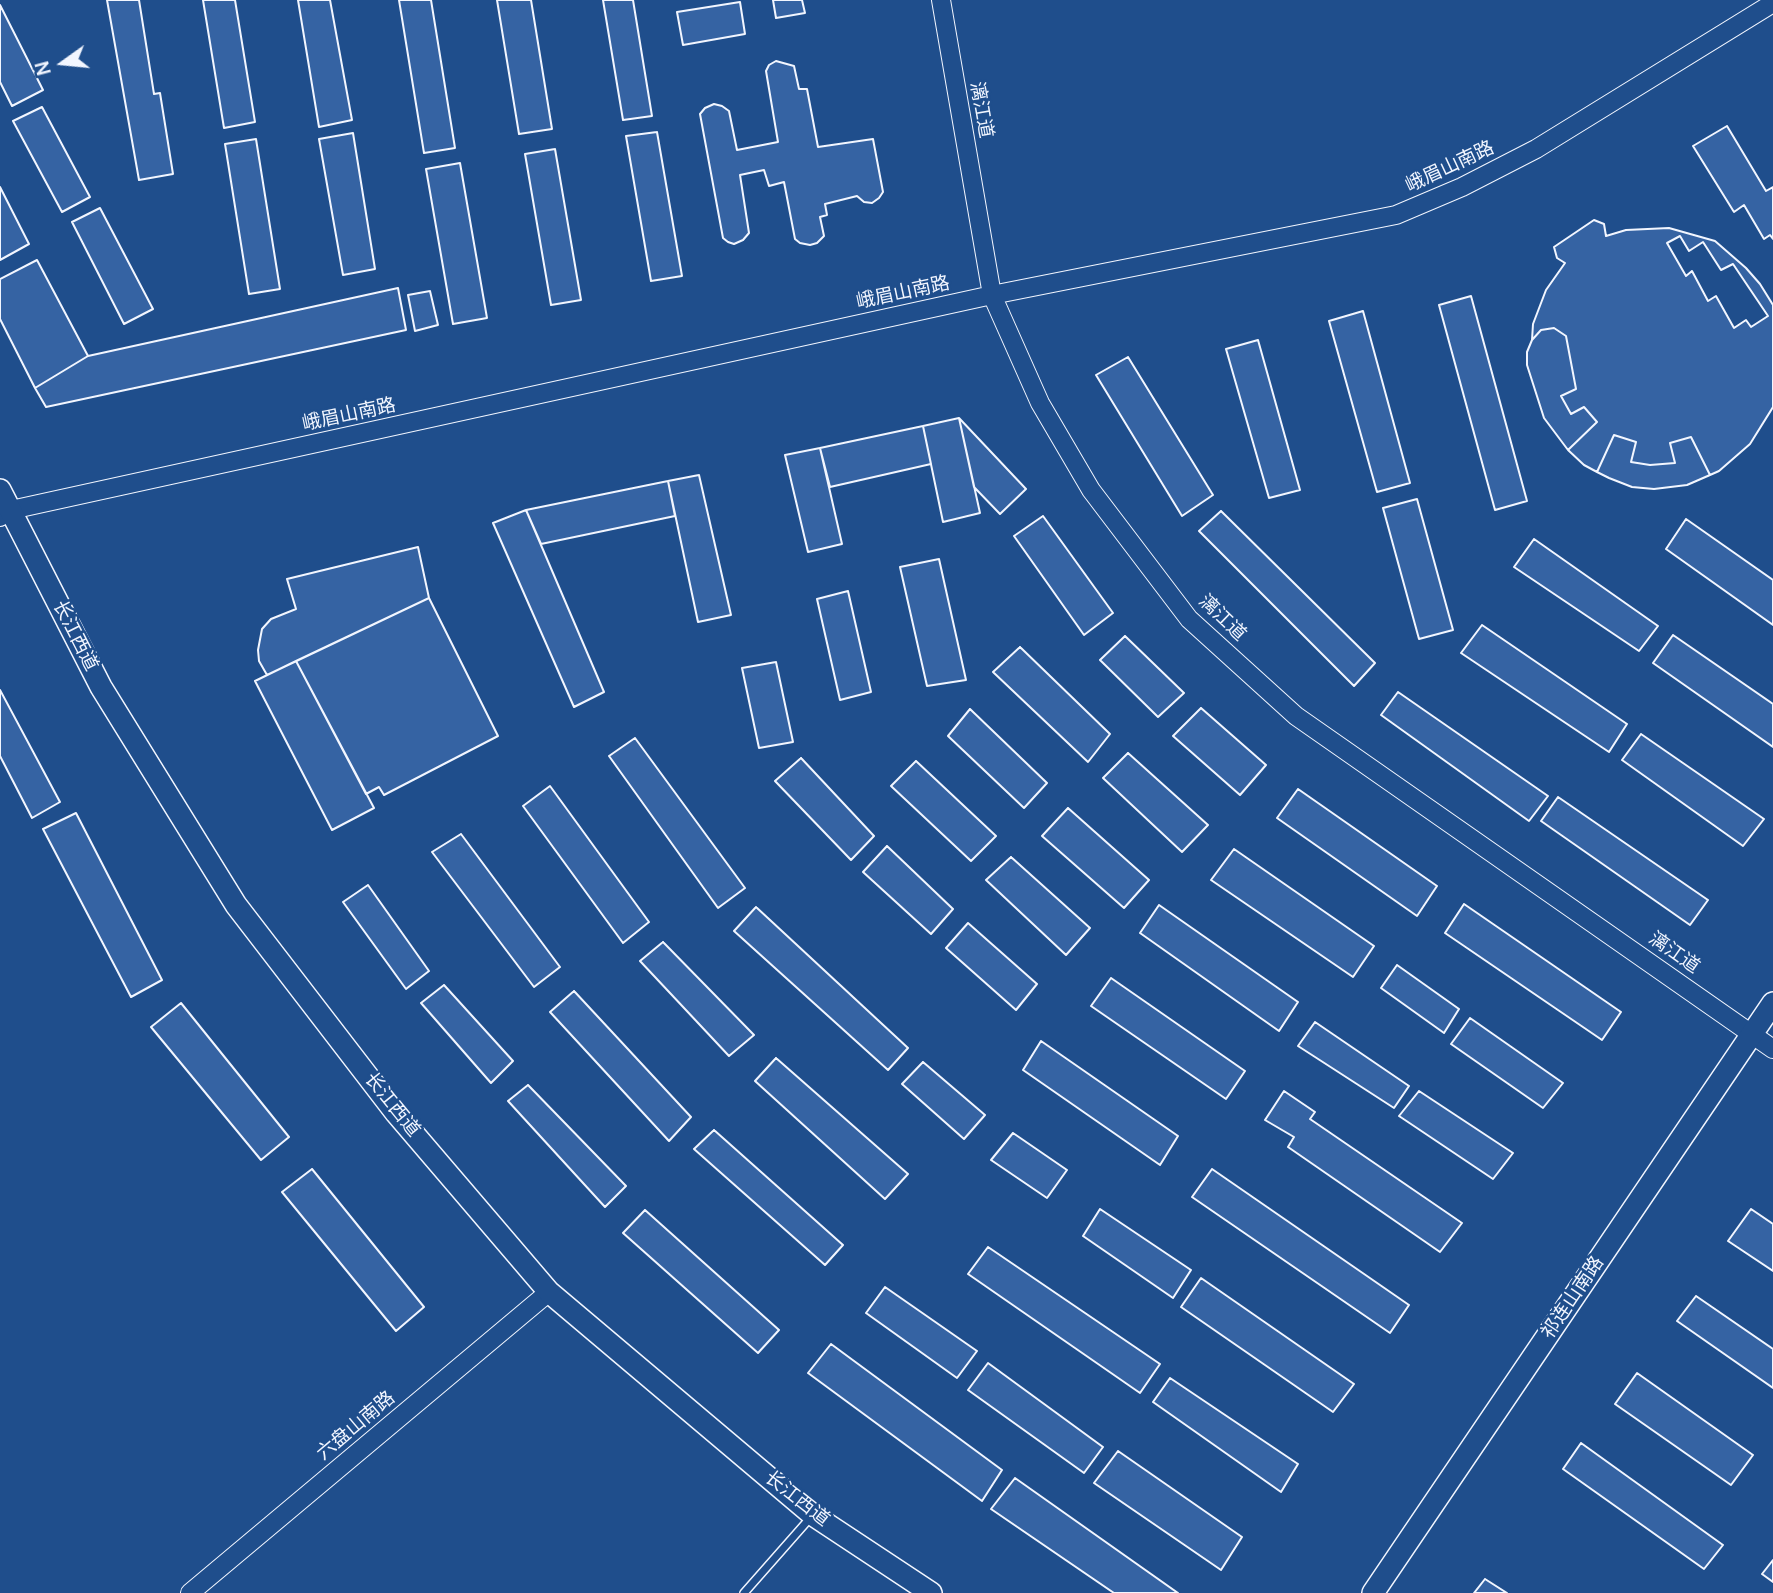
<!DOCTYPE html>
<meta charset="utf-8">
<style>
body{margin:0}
#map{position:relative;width:1773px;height:1593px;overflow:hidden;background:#1f4e8c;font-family:Manrope,sans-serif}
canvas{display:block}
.north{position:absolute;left:28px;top:28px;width:70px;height:70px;-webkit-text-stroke:5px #1f4e8c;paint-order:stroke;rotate:255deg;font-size:19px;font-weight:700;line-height:28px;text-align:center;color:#f2f6ff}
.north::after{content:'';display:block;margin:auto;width:24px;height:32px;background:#f2f6ff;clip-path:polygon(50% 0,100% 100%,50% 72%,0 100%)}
</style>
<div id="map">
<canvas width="1773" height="1593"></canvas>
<div class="north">N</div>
</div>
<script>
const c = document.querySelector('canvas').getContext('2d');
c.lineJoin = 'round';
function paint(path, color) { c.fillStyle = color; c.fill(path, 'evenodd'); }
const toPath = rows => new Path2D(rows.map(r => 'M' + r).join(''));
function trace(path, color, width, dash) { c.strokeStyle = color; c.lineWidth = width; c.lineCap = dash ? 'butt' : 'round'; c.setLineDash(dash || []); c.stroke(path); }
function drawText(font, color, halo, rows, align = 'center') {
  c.font = font + ' Manrope,"Noto Sans SC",sans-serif'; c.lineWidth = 5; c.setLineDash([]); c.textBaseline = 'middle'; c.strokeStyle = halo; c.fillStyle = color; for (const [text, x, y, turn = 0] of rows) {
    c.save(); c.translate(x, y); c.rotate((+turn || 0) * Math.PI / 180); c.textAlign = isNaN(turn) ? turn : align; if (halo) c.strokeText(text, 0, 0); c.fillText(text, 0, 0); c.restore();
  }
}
const building = toPath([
 [107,0,139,0,154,94,160,93,173,174,139,180,107,0],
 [203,0,235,0,255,122,224,128,203,0],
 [298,0,330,0,352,120,319,127,298,0],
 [399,0,431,0,455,148,424,153,399,0],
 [497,0,531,0,552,129,519,134,497,0],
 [603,0,633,0,652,116,623,120,603,0],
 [773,0,802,0,805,13,776,18,773,0],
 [740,2,745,34,683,45,677,12,740,2],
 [0,5,43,90,12,106,0,82,0,5],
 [776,61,794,66,799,89,807,89,818,147,873,139,883,192,879,198,872,203,864,202,857,196,825,204,827,215,820,217,824,236,817,243,810,245,800,243,795,239,784,182,769,186,764,170,740,175,749,233,743,240,734,244,728,242,723,238,700,114,705,108,714,104,722,106,729,111,737,150,778,142,766,71,769,65,776,61],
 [42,107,90,197,62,212,13,121,42,107],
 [1727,126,1766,191,1773,187,1773,239,1770,235,1764,239,1744,205,1734,212,1693,146,1727,126],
 [657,132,682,276,651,281,626,136,657,132],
 [353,133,375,269,343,275,319,139,353,133],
 [256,139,280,289,249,294,225,144,256,139],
 [555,149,581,300,551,305,525,154,555,149],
 [460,163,487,318,453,324,426,169,460,163],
 [0,187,29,244,0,260,0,187],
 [100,208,153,309,124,324,72,222,100,208],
 [1594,220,1604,224,1606,236,1626,230,1669,228,1715,241,1746,268,1760,284,1773,305,1773,407,1750,444,1719,471,1710,475,1691,437,1670,443,1675,463,1650,465,1631,462,1636,442,1614,435,1597,472,1584,465,1568,450,1597,422,1584,407,1571,414,1561,396,1576,389,1566,336,1554,328,1541,330,1532,340,1533,324,1546,290,1565,263,1557,258,1554,247,1594,220],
 [1680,236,1689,251,1703,242,1721,270,1733,264,1768,316,1751,327,1746,320,1734,328,1716,296,1708,301,1692,271,1686,276,1667,243,1680,236],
 [37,260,88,356,35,388,0,319,0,279,37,260],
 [398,288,406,330,46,407,35,388,88,356,398,288],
 [430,291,438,325,415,331,408,295,430,291],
 [1471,296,1527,501,1495,510,1439,305,1471,296],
 [1363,311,1410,483,1377,492,1329,321,1363,311],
 [1554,328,1566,336,1576,389,1561,396,1571,414,1584,407,1597,422,1568,450,1544,418,1527,365,1527,352,1532,340,1541,330,1554,328],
 [1258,340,1300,490,1269,498,1226,349,1258,340],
 [1128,357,1213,495,1182,516,1096,375,1128,357],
 [959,418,980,513,943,522,923,426,959,418],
 [959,418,1026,489,1000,514,974,487,959,418],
 [923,426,931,464,830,487,820,448,923,426],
 [1614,435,1636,442,1631,462,1650,465,1675,463,1670,443,1691,437,1710,475,1687,485,1654,489,1632,487,1609,478,1597,472,1614,435],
 [820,448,842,544,808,552,785,455,820,448],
 [699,475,731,615,698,622,668,481,699,475],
 [668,481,675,516,541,544,526,510,668,481],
 [1417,499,1453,630,1419,639,1383,508,1417,499],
 [526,510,604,692,574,707,493,523,526,510],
 [1221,511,1375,663,1354,686,1199,531,1221,511],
 [1043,516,1113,613,1084,635,1014,536,1043,516],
 [1686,519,1773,580,1773,625,1666,549,1686,519],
 [1534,539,1658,626,1639,651,1514,567,1534,539],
 [418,547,429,598,267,675,259,661,258,650,262,629,271,619,296,609,287,579,418,547],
 [939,559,966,680,927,686,900,567,939,559],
 [848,591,871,692,840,700,817,599,848,591],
 [429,598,498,736,384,795,379,787,366,794,296,661,429,598],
 [1482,625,1627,724,1609,752,1461,653,1482,625],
 [1673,635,1773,704,1773,747,1653,663,1673,635],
 [1125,636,1184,693,1158,717,1100,660,1125,636],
 [1020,647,1110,734,1088,762,993,672,1020,647],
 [296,661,374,808,332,830,255,681,296,661],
 [776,662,793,742,759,748,742,668,776,662],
 [0,690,60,802,32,818,0,756,0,690],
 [1398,692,1548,796,1529,821,1381,715,1398,692],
 [1201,708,1266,765,1240,795,1173,736,1201,708],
 [970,709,1047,783,1024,808,948,736,970,709],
 [1641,734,1764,819,1743,846,1622,760,1641,734],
 [635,738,745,888,718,908,609,756,635,738],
 [1128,753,1208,825,1182,852,1103,778,1128,753],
 [801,758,874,836,851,860,775,781,801,758],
 [916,761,996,836,971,861,891,786,916,761],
 [550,786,649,922,623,943,523,806,550,786],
 [1298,789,1437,886,1417,916,1277,818,1298,789],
 [1558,797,1708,900,1690,925,1541,821,1558,797],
 [1068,808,1149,880,1124,908,1042,836,1068,808],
 [76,813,162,980,131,997,43,829,76,813],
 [461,834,560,967,534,987,432,852,461,834],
 [887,846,953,909,931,934,863,872,887,846],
 [1234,849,1374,946,1353,977,1211,880,1234,849],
 [1011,857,1090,928,1066,955,986,880,1011,857],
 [368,885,429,971,406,989,343,902,368,885],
 [1464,904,1621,1012,1602,1040,1445,933,1464,904],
 [1159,905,1298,1002,1279,1031,1140,933,1159,905],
 [756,907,908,1048,888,1070,734,931,756,907],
 [968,923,1037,984,1016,1010,946,948,968,923],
 [663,942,754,1035,729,1056,640,961,663,942],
 [1397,965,1459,1009,1444,1033,1381,988,1397,965],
 [1111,978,1245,1071,1226,1099,1091,1006,1111,978],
 [444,985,513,1061,491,1083,421,1003,444,985],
 [574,991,691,1117,669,1141,550,1012,574,991],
 [181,1003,289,1137,261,1160,151,1027,181,1003],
 [1470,1018,1563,1083,1543,1108,1451,1044,1470,1018],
 [1315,1022,1409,1086,1394,1108,1298,1046,1315,1022],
 [1041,1041,1178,1136,1160,1165,1023,1070,1041,1041],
 [776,1058,908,1174,885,1199,755,1081,776,1058],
 [923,1062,985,1115,964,1139,902,1084,923,1062],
 [528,1085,626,1186,605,1207,508,1101,528,1085],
 [1284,1091,1315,1112,1310,1119,1462,1223,1440,1252,1288,1147,1294,1137,1265,1120,1284,1091],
 [1419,1091,1513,1153,1493,1179,1399,1116,1419,1091],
 [714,1130,843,1245,825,1265,694,1149,714,1130],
 [1013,1133,1067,1170,1047,1198,991,1160,1013,1133],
 [312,1169,424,1307,396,1331,282,1192,312,1169],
 [1212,1169,1409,1305,1390,1333,1192,1197,1212,1169],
 [1100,1209,1191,1270,1173,1298,1083,1236,1100,1209],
 [1751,1209,1773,1224,1773,1271,1728,1241,1751,1209],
 [645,1210,779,1330,758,1353,623,1233,645,1210],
 [988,1247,1160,1364,1140,1393,968,1274,988,1247],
 [1201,1278,1354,1384,1333,1412,1181,1307,1201,1278],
 [885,1287,977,1351,957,1378,866,1313,885,1287],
 [1696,1296,1773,1349,1773,1388,1677,1321,1696,1296],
 [831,1344,1002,1470,982,1501,808,1373,831,1344],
 [988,1363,1103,1447,1084,1473,968,1390,988,1363],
 [1637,1373,1753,1455,1731,1485,1615,1404,1637,1373],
 [1170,1378,1298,1464,1281,1492,1153,1402,1170,1378],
 [1581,1443,1723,1545,1704,1569,1563,1469,1581,1443],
 [1118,1451,1242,1537,1221,1570,1094,1483,1118,1451],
 [1015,1478,1178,1593,1114,1593,991,1509,1015,1478],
 [1773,1560,1773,1582,1762,1574,1773,1560],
 [1485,1579,1507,1593,1474,1593,1485,1579]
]);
const service = toPath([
 [744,1593,811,1517]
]);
const tertiary = toPath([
 [941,0,992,295,1040,403,1091,490,1189,619,1296,716,1773,1049],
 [0,517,11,510,992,295,1396,215,1462,187,1536,149,1773,3],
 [190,1593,549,1292]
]);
const secondary = toPath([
 [0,490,101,687,236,905,396,1113,549,1292,813,1515,931,1593],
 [1373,1593,1773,1003]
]);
const streetNames = [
 ["漓江道",981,110,80],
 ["峨眉山南路",1450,167,-25],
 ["峨眉山南路",903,293,-12],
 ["峨眉山南路",349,415,-12],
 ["漓江道",1222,618,44],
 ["长江西道",75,636,63],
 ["漓江道",1674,953,35],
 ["长江西道",392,1105,51],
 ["祁连山南路",1573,1298,-56],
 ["六盘山南路",356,1426,-40],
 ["长江西道",797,1499,38]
];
paint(building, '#3563a3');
trace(building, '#f2f6ff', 2);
trace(service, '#f2f6ff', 10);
trace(tertiary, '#f2f6ff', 20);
trace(secondary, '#f2f6ff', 24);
trace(service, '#1f4e8c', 7);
trace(tertiary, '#1f4e8c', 18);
trace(secondary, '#1f4e8c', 21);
drawText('19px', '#f2f6ff', '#1f4e8c', streetNames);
</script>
